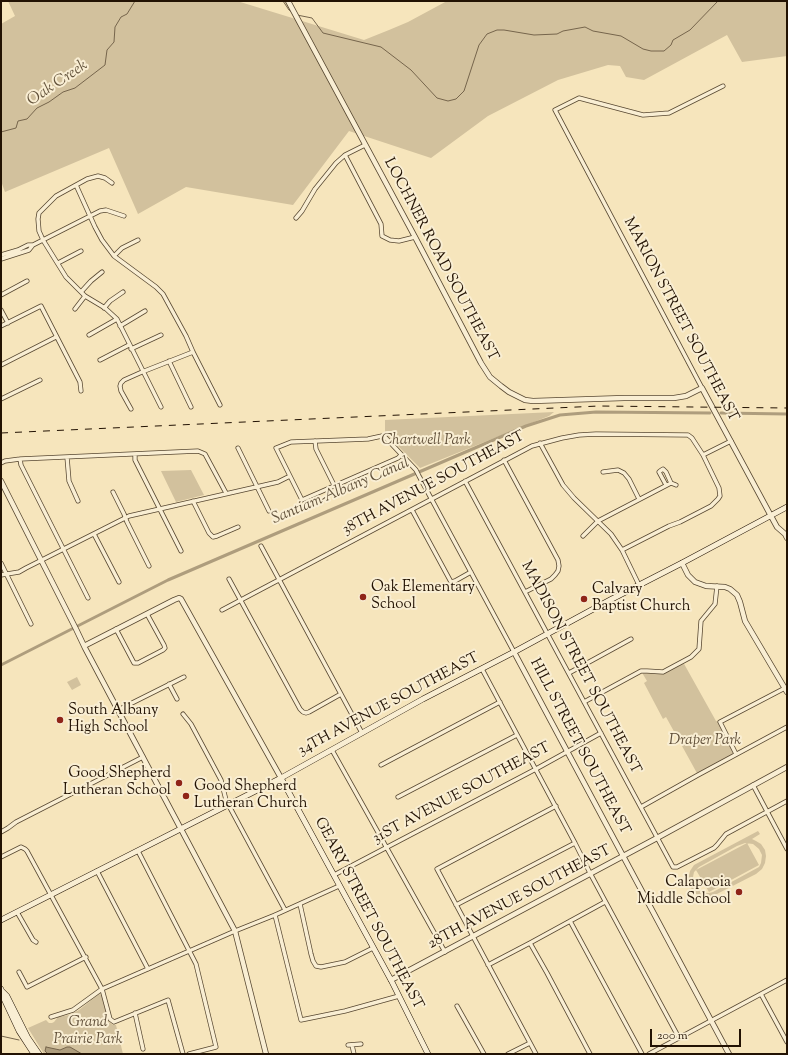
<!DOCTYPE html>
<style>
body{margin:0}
#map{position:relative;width:788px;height:1055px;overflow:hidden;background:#f6e5bc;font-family:"Sorts Mill Goudy",serif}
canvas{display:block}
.frame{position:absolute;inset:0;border:2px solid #221203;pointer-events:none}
.scale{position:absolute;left:650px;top:1029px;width:91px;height:18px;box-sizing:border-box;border:2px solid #221203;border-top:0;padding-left:5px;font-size:12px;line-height:14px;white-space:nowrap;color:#221203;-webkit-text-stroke:3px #f9eed3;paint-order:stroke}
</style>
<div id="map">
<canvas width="788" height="1055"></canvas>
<div class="frame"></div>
<div class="scale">200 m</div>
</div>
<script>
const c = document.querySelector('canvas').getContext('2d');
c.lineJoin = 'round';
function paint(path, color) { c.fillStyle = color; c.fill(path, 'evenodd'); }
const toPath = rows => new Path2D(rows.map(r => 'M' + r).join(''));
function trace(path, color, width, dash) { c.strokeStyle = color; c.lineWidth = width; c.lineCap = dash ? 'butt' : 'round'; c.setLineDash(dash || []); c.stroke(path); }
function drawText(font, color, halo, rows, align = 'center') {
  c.font = font + ' "Sorts Mill Goudy",serif'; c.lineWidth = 4; c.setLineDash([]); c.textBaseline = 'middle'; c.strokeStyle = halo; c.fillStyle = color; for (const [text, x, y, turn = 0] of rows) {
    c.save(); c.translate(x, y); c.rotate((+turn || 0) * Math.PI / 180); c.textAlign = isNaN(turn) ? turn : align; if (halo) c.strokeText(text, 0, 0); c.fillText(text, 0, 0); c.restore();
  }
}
const green = toPath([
 [8,1,237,1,364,40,389,30,408,22,447,1,787,1,787,56,742,62,727,35,644,80,626,77,620,66,608,65,558,80,488,116,431,158,349,131,293,205,186,187,138,214,109,148,5,192,1,181,1,24,15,16],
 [554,412,549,416,420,468,385,433,385,420],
 [191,470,204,495,176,502,161,471],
 [683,662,716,721,720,722,736,754,698,775,666,717,663,719,644,683,647,681,641,671,663,672],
 [77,677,81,685,72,690,67,682],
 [758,831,760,834,752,839,756,841,761,844,765,850,766,856,765,863,762,869,756,874,713,896,703,897,696,894,692,890,688,880,690,871,694,865],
 [745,843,753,844,759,849,762,855,761,863,759,867,713,892,709,893,703,893,696,888,693,882,693,877,694,872,699,867,737,846],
 [747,843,759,865,709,892,696,870],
 [99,994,102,995,109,1022,113,1025,116,1025,123,1054,44,1054,28,1028,46,1020,49,1023,52,1023,54,1022,58,1017,69,1015,79,1010]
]);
const water = toPath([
 [46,1047,60,1050,67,1047,70,1047,82,1054,48,1054,45,1051,46,1047]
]);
const stream = toPath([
 [283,1,289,10,291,11],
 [297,15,312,18,323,33,381,47,411,70,437,98,448,101,456,99,464,91,479,45,487,34,497,30,504,30,534,35,557,34,563,31,585,27,593,31,621,36,643,49,651,51,664,51,671,45,673,40,690,30,718,1],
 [1,132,16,128,18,121,27,119,37,108,49,102,63,92,75,88,105,65,107,50,114,42,115,27,121,17,127,14,135,1],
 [1,1036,19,1040]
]);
const canal = toPath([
 [721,413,787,414],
 [1,665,168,580,526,426,560,415,596,412,710,413]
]);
const minor = toPath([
 [365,145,345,155,381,224,382,236,390,240,399,241,415,237],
 [112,183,105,178,98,176,87,179,56,196,39,213,38,219,39,231,43,240,66,277,85,296,105,308,117,319,161,407],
 [76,185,90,216,95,227,102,240,114,256,156,287,163,294,186,336,193,352,220,405],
 [296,218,302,211,315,189,336,163,345,155],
 [1,255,18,250,28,245,33,245],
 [114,256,122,248,138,240],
 [1,259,29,250,33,245,100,211,106,210,124,216],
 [58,263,81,251],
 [81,292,91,281,102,272],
 [1,295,27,281],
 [104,308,110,301,123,292],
 [75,309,85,296],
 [1,310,8,323],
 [1,326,41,306,80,382,81,391],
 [120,326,145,311],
 [89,335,117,319],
 [131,349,161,335],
 [100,360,129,345],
 [169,361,191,407],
 [1,365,56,337],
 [702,388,555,110,579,98,643,115,669,113,723,86],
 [1,399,40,380],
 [131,409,121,391,120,386,121,383,124,380,142,372,193,352],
 [315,441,316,449,334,485],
 [540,443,563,485,574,498,611,534,622,550,639,585],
 [238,448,269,511],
 [135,455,135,460,181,551],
 [401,455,398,458,302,500,276,448,291,442,368,439,382,436,385,437,416,470,419,476,514,652],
 [703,455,731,441],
 [67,457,69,481,78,501],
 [20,459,21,465,88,598],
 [504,460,558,560,559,566,558,571,555,575,551,579,525,592],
 [1,463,5,461,20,459,198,451,205,454,226,493],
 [603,472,618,470,624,473,629,479,639,499],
 [465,481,673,867,677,867,714,848,717,845,726,834,787,801],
 [666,485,659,472,660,471,663,469,666,472,671,483,676,485],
 [113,492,124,514,127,522,149,566],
 [193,501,209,533,213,537,217,536,238,527],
 [412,510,451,582,455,581,471,572],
 [94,534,119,582],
 [583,536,598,521,671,483],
 [261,546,362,733],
 [1,563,31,624],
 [1,575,19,572,26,568,129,516,278,482,290,476],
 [229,579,300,709,303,712,306,713,309,712,341,694],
 [222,610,532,446,562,438,579,435,596,434,688,435,692,438,703,455,719,488,720,496,718,499,711,506,680,522,669,526,622,550],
 [116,629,134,663,138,663,163,650,165,648,164,645,147,614],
 [482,669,575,843,590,873,679,1038],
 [569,673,631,639],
 [169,684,177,699],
 [584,702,641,671,647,671,663,672,691,657,699,649,701,621,715,604,717,586],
 [118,710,184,677],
 [183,714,191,724,221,780,226,800,228,804,285,910],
 [332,750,445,952],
 [736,754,720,722,787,687],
 [381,765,500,702],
 [753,785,787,849],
 [398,797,517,735],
 [641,807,698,775,787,727],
 [1,832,8,828,16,822,143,757],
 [138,851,196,964,216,1047,189,1054],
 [1,857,21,847,25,849,27,851,102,989,110,1019,114,1022,168,1000,183,1054],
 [97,871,148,969],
 [334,875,536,769,601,733],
 [300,904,311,954,313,961,316,966,321,967,345,962,373,948],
 [456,905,575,843],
 [17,912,33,940,36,942],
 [275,915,301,1020,345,1011,399,996],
 [570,921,642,1054],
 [530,943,547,973,590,1054],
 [488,965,530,943,605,902],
 [19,972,27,987,86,957],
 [761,994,787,1042],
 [457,1006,484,1054],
 [135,1013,143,1049],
 [51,1017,73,1010,102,989,235,931,275,915,339,886],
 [348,1045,361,1044],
 [352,1045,354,1054],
 [508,1054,530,1043],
 [536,1054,437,869,556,806],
 [649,1054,787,980]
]);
const tertiary = toPath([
 [288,1,415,237,481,363,490,377,501,386,509,392,525,400,533,401,624,398,674,398,686,396,702,388,771,516,777,527,785,534,787,538],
 [1,481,76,629,85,648,235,931,266,1054],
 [682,563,688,575,695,582,706,586,725,587,730,589,737,595,740,602,745,621,787,692],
 [84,646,174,600,179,598,181,599,281,778],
 [514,652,729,1054],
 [391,980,657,838,787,767]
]);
const secondary = toPath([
 [281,778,391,980,428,1054],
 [1,920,281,778,423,699,514,652,610,600,682,563,787,507],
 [1,989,4,999,19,1031,34,1054],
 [2,991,7,996,28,1038,39,1054]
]);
const rail = toPath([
 [1,433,599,406,787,408]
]);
const markers = [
 [363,597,4,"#8f2418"],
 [584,599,4,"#8f2418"],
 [60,720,4,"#8f2418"],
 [179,783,4,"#8f2418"],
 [186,796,4,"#8f2418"],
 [739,892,4,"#8f2418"]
];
const streetNames = [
 ["LOCHNER ROAD SOUTHEAST",440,260,62],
 ["MARION STREET SOUTHEAST",680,320,62],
 ["38TH AVENUE SOUTHEAST",434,484,-28],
 ["MADISON STREET SOUTHEAST",580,668,62],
 ["34TH AVENUE SOUTHEAST",389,705,-28],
 ["HILL STREET SOUTHEAST",579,747,62],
 ["31ST AVENUE SOUTHEAST",462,794,-28],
 ["28TH AVENUE SOUTHEAST",520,898,-28],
 ["GEARY STREET SOUTHEAST",368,914,62]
];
const parkNames = [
 ["Chartwell Park",426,441],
 ["Draper Park",705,741],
 ["Grand",88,1023],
 ["Prairie Park",88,1040]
];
const poiNames = [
 ["Oak Elementary",371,588],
 ["School",371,605],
 ["Calvary",592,590],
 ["Baptist Church",592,607],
 ["South Albany",68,711],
 ["High School",68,728],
 ["Good Shepherd",171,774,"right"],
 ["Lutheran School",171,791,"right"],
 ["Good Shepherd",194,787],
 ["Lutheran Church",194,804],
 ["Calapooia",731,883,"right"],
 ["Middle School",731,900,"right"]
];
const waterNames = [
 ["Oak Creek",58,84,-34],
 ["Santiam-Albany Canal",341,492,-23]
];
paint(green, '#d2c19d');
paint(water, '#ae9d7d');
trace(water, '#76654c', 1);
trace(stream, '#76654c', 1);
trace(canal, '#ae9d7d', 3);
trace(minor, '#574731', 5);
trace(tertiary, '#574731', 6);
trace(secondary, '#221203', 6);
trace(minor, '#f9eed3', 3.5);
trace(tertiary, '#f9eed3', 4.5);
trace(secondary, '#f9eed3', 5);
trace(rail, '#221203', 1, [7, 7]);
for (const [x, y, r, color] of markers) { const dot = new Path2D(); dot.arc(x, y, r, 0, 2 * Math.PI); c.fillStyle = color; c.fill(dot); trace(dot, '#f9eed3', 1.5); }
drawText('15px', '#221203', '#f9eed3', streetNames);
drawText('italic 15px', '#604f39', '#f9eed3', parkNames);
drawText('15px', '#221203', '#f9eed3', poiNames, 'left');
drawText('italic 16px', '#61513a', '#f9eed3', waterNames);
</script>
